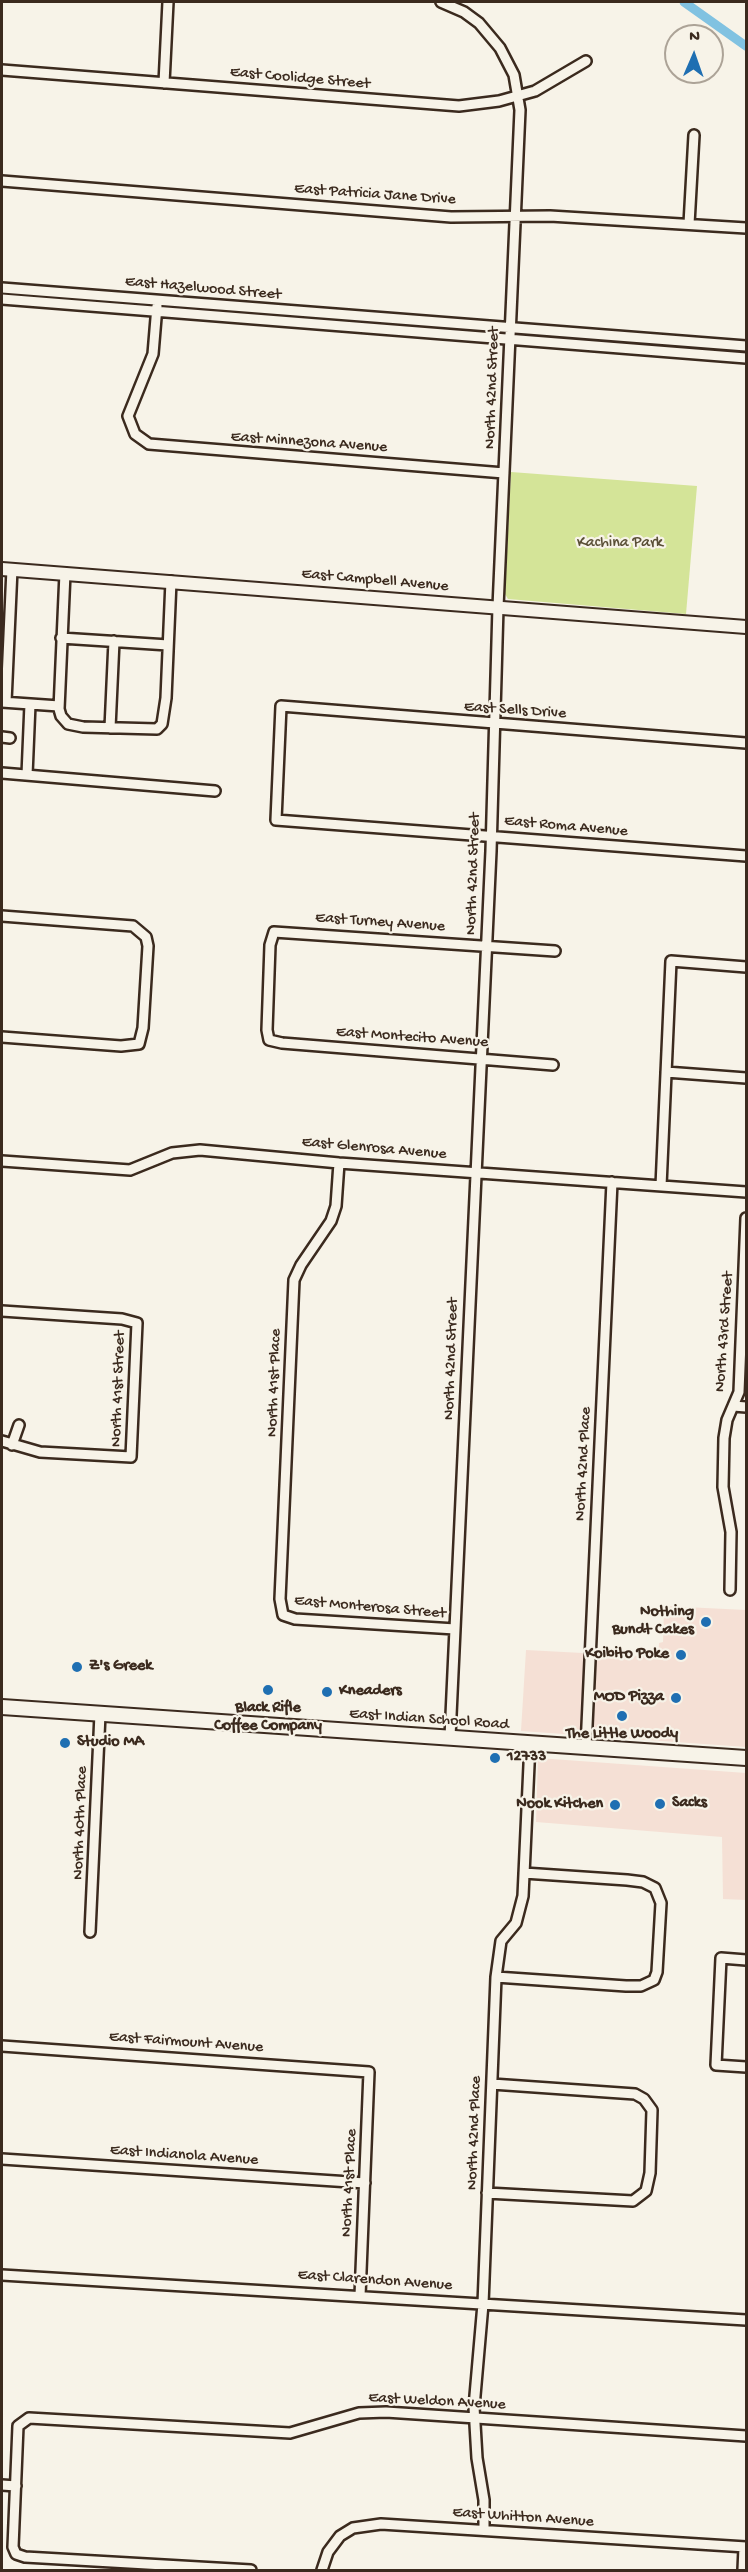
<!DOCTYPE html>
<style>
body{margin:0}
#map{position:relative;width:748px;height:2572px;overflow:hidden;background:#f7f3e8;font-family:"Gochi Hand",sans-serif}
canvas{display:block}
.frame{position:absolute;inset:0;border:3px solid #3b2a1e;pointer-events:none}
.north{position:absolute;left:664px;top:24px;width:60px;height:60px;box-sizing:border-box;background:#f7f3e8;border:2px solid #aca397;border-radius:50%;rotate:2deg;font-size:16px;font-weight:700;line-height:24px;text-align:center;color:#3b2a1e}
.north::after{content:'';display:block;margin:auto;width:21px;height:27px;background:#1f6fb2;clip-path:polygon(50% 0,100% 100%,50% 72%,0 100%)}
</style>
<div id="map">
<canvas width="748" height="2572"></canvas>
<div class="frame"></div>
<div class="north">N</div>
</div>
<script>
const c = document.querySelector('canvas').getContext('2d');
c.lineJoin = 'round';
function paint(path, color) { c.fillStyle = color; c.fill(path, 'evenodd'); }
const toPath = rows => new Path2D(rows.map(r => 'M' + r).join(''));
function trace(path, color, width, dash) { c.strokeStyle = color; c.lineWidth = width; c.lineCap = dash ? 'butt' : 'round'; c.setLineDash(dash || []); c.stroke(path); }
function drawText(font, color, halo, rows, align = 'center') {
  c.font = font + ' "Gochi Hand",sans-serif'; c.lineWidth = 4.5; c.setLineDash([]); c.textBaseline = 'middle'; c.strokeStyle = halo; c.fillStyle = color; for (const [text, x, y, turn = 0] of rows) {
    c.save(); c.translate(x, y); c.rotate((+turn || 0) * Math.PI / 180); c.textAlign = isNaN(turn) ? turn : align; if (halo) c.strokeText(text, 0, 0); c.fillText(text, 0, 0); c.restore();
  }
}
const built = toPath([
 [664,1606,746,1610,746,1747,521,1731,526,1650,658,1657,659,1643,663,1642],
 [538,1758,746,1773,746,1900,723,1899,722,1837,536,1822]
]);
const green = toPath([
 [511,472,697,486,686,614,508,599,505,594]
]);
const canal = toPath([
 [684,2,746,46]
]);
const minor = toPath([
 [441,2,464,12,479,23,500,48,514,75,520,110,498,607,491,851,450,1737],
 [2,70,459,106,499,101,535,91,586,61],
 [164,83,168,2],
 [2,181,451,217,550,216,746,228],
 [689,224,694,135],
 [2,288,746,346],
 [2,299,746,358],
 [157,306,153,354,128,416,135,434,149,444,504,473],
 [65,573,59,709,61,716,68,724,83,727,157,729,162,724,166,698,171,581],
 [61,638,168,645],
 [2,702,59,706],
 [6,702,12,569],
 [110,728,114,641],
 [2,737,10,738],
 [746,743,281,706,276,820,746,856],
 [2,773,215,791],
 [27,775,30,704],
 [2,916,133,926,146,937,148,946,143,1028,139,1044,121,1046,2,1037],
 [553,1065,282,1043,269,1040,267,1030,270,945,274,932,555,951],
 [666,1072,746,1078],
 [2,1161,130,1170,172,1153,200,1150,339,1163,746,1192],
 [339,1163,336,1206,331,1221,301,1265,294,1280,280,1599,283,1615,295,1619,455,1629],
 [661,1186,671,961,746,967],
 [2,1311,122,1319,137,1323,131,1457,40,1452,2,1441],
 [733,1406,746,1407],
 [12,1445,19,1425],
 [730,1590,731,1532,723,1487,724,1438,727,1420,739,1392,746,1218],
 [586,1747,612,1182],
 [90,1932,100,1714],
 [746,1960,721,1958,716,2065,746,2067],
 [496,1977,626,1986,641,1986,654,1980,657,1972,661,1903,655,1888,643,1882,627,1880,524,1873],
 [2,2046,369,2072,360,2296],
 [2,2159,365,2183],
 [487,2193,633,2201,646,2191,650,2173,652,2110,644,2099,635,2094,492,2084],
 [2,2275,746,2320],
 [2,2485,16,2486],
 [484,2530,484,2500,477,2458,474,2407,483,2304,496,1977,501,1941,516,1923,523,1896,530,1743],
 [251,2570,25,2557,16,2554,13,2547,18,2426,29,2418,290,2433,359,2413,386,2412,746,2436],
 [322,2570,328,2552,340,2536,353,2528,381,2524,746,2547],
 [743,2570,744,2547]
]);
const tertiary = toPath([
 [2,569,746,627]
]);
const secondary = toPath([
 [2,1707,746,1758]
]);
const markers = [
 [706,1622,6,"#1f6fb2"],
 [681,1655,6,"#1f6fb2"],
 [77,1667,6,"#1f6fb2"],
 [268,1690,6,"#1f6fb2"],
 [327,1692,6,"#1f6fb2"],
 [676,1698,6,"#1f6fb2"],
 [622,1716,6,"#1f6fb2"],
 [65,1743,6,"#1f6fb2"],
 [495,1758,6,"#1f6fb2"],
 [660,1804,6,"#1f6fb2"],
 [615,1805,6,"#1f6fb2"]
];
const streetNames = [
 ["East Coolidge Street",300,79,5],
 ["East Patricia Jane Drive",375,195,4],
 ["East Hazelwood Street",203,289,5],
 ["North 42nd Street",493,388,-88],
 ["East Minnezona Avenue",309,443,4],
 ["East Campbell Avenue",375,581,5],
 ["East Sells Drive",515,711,4],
 ["East Roma Avenue",566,827,5],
 ["North 42nd Street",474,874,-88],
 ["East Turney Avenue",380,923,4],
 ["East Montecito Avenue",412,1038,4],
 ["East Glenrosa Avenue",374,1149,5],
 ["North 43rd Street",725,1332,-86],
 ["North 42nd Street",452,1359,-88],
 ["North 41st Place",275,1383,-88],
 ["North 41st Street",119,1389,-88],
 ["North 42nd Place",584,1464,-87],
 ["East Monterosa Street",370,1608,5],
 ["East Indian School Road",429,1720,4],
 ["North 40th Place",81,1823,-88],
 ["East Fairmount Avenue",186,2043,4],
 ["North 42nd Place",475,2133,-88],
 ["East Indianola Avenue",184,2156,4],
 ["North 41st Place",350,2183,-87],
 ["East Clarendon Avenue",375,2281,4],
 ["East Weldon Avenue",437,2402,3],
 ["East Whitton Avenue",523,2518,4]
];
const parkNames = [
 ["Kachina Park",620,544]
];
const poiNames = [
 ["Nothing",694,1613,"right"],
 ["Bundt Cakes",694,1631,"right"],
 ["Koibito Poke",669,1655,"right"],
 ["Z's Greek",89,1667],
 ["Kneaders",339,1692],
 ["MOD Pizza",664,1698,"right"],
 ["Black Rifle",268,1709,"center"],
 ["Coffee Company",268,1727,"center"],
 ["The Little Woody",622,1735,"center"],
 ["Studio MA",77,1743],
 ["12733",507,1758],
 ["Sacks",672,1804],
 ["Nook Kitchen",603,1805,"right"]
];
paint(built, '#f5e0d5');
paint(green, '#d4e498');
trace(canal, '#81c2e1', 9);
trace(minor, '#3b2a1e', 14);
trace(tertiary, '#3b2a1e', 16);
trace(secondary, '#3b2a1e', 18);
trace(minor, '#f7f3e8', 9);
trace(tertiary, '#f7f3e8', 12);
trace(secondary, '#f7f3e8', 14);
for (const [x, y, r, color] of markers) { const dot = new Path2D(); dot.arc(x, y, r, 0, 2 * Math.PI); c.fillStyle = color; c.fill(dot); trace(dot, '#f7f3e8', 2); }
drawText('16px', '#3b2a1e', '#f7f3e8', streetNames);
drawText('16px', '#5a4f36', '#f7f3e8', parkNames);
drawText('bold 16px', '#3b2a1e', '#f7f3e8', poiNames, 'left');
</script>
